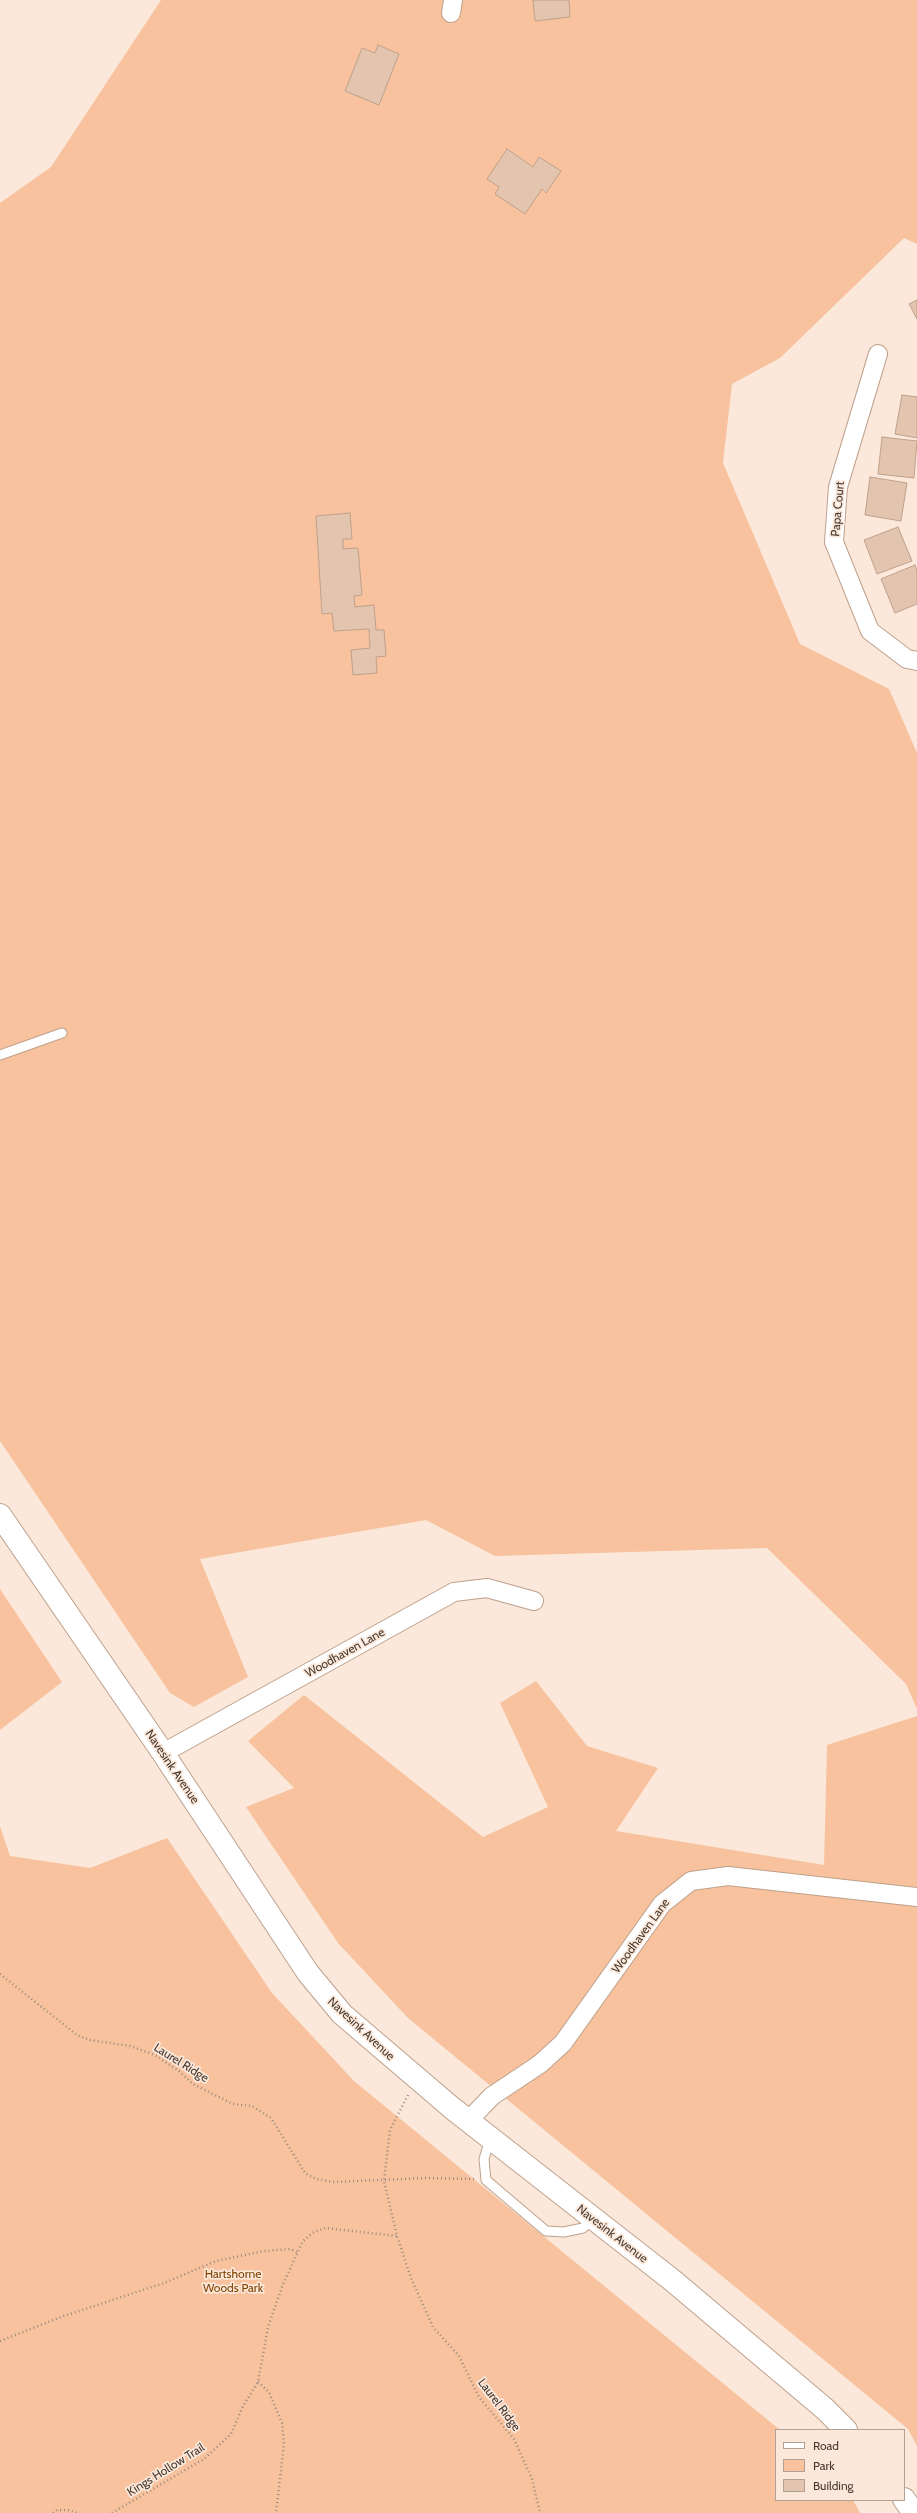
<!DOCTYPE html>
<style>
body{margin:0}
#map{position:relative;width:917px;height:2513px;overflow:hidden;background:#fbe8da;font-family:Cabin,sans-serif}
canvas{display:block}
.legend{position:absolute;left:775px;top:2429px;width:130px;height:72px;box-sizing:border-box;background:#fbe8da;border:1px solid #b2a296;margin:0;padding:5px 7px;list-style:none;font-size:12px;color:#453930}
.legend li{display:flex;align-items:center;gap:8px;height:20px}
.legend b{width:20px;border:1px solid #b2a296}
</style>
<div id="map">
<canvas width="917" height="2513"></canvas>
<ul class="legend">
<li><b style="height:5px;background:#fff"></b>Road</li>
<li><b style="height:11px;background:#f7c29d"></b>Park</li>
<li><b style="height:11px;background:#e3c4ae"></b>Building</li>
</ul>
</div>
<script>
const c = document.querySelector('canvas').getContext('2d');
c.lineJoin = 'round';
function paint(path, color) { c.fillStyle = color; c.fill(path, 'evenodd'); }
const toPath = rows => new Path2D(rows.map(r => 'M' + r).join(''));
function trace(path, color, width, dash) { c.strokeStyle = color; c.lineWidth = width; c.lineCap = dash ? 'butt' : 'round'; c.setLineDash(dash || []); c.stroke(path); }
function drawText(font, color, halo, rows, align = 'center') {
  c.font = font + ' Cabin,sans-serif'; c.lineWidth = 3.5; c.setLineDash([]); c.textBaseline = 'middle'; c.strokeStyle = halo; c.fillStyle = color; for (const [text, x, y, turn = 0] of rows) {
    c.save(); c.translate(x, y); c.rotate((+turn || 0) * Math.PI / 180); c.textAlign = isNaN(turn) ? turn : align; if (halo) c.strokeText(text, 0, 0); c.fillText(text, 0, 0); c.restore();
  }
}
const green = toPath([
 [161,0,917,0,917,244,904,238,780,358,732,384,723,463,800,644,889,689,917,753,917,1709,906,1684,767,1548,495,1556,426,1520,200,1559,248,1677,194,1707,170,1693,0,1441,0,203,51,167],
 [0,1589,62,1682,0,1730],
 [536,1681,587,1746,658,1768,616,1831,824,1865,827,1745,917,1716,917,2446,908,2429,408,2018,338,1943,246,1807,294,1788,248,1741,304,1695,483,1837,548,1807,500,1703],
 [0,1826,10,1856,90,1868,167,1838,272,1993,354,2081,780,2430,776,2430,776,2500,853,2500,860,2513,0,2513]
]);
const building = toPath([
 [533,0,569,0,570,17,535,21,533,0],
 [378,45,399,54,379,105,345,91,362,48,375,53,378,45],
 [507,149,533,167,539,157,561,171,546,193,542,189,525,214,495,194,499,187,487,179,507,149],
 [917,300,917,319,909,304,917,300],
 [902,395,917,397,917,438,895,434,902,395],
 [882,437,917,441,914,478,878,474,882,437],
 [870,477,907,483,901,521,865,515,870,477],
 [350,513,352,539,343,539,343,549,358,548,362,595,354,596,355,607,374,605,376,630,384,630,386,656,376,657,377,673,353,675,351,650,370,648,369,629,334,631,332,613,322,614,316,516,350,513],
 [898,527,912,561,877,574,864,540,898,527],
 [915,565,917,571,917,604,895,613,881,579,915,565]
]);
const path = toPath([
 [0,1974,77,2035,90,2040,130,2046,155,2055,179,2071,193,2084,233,2104,252,2106,271,2118,305,2173,316,2179,334,2182,426,2178,474,2179],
 [408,2095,390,2130,384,2181,397,2236,411,2278,433,2327,459,2356,479,2397,514,2439,532,2479,540,2513],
 [0,2341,61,2317,164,2283,216,2261,264,2251,290,2249,297,2252],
 [258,2382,269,2392,282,2423,284,2444,276,2513],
 [53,2513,57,2510,68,2510,77,2513],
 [112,2513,204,2459,231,2434,243,2406,258,2382,268,2327,283,2284,303,2241,314,2232,325,2228,397,2236]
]);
const service = toPath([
 [0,1055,62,1033],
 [490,2139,484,2159,486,2180,546,2231,564,2232,583,2228,593,2219]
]);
const minor = toPath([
 [451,13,453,0],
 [878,354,838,487,834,542,870,631,907,659,917,661],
 [163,1753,454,1592,487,1588,534,1601],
 [468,2121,492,2096,540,2064,563,2043,662,1904,691,1881,728,1876,917,1897]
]);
const secondary = toPath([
 [0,1515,163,1753,308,1973,342,2014,452,2108,672,2280,825,2409,846,2430],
 [904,2499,914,2513]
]);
const streetNames = [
 ["Papa Court",838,509,-85],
 ["Woodhaven Lane",345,1653,-29],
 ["Navesink Avenue",172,1767,56],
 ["Woodhaven Lane",641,1936,-54],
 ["Navesink Avenue",361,2029,43],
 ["Laurel Ridge",181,2063,32],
 ["Navesink Avenue",612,2234,38],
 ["Laurel Ridge",499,2405,53],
 ["Kings Hollow Trail",166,2470,-32]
];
const parkNames = [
 ["Hartshorne",233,2274],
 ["Woods Park",233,2288]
];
paint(green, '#f7c29d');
paint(building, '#e3c4ae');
trace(building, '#bfa18c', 1);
trace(service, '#bea08b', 11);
trace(minor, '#bea08b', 20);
trace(secondary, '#bea08b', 24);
trace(path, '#9a8b7f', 2.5, [1, 3]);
trace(service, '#fff', 9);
trace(minor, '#fff', 18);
trace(secondary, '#fff', 22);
drawText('12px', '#453930', '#fbe8da', streetNames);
drawText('12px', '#814200', '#fbe8da', parkNames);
</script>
